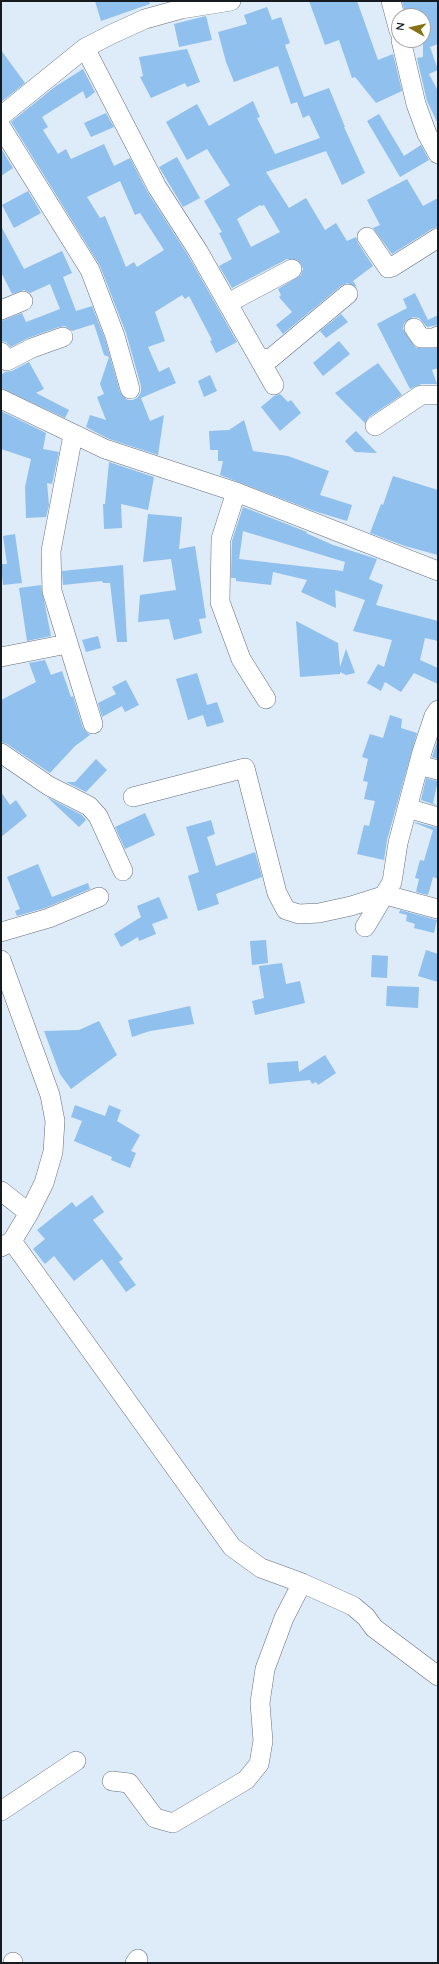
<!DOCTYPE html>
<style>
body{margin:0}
#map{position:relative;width:439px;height:1964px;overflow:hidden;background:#deebf8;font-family:Quicksand,sans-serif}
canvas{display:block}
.frame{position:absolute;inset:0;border:2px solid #161b1f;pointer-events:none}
.north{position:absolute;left:391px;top:8px;width:40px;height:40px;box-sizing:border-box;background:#fff;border:1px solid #a2a4a5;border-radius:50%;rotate:278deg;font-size:11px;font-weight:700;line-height:16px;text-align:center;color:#161b1f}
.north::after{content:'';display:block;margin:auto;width:14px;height:18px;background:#887113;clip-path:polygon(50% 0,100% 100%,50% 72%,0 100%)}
</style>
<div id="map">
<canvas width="439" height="1964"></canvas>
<div class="frame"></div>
<div class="north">N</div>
</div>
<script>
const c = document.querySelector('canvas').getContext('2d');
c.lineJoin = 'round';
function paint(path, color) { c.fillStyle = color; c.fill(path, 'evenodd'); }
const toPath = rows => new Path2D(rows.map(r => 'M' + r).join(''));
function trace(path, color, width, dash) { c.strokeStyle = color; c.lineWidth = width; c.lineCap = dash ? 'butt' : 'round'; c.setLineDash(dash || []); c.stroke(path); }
const building = toPath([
 [95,1,149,1,150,4,101,21],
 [309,1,357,1,378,60,393,54,402,91,376,103,355,77,352,78,339,40,325,45],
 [402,1,438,1,438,44,430,47,438,70,429,74,438,91,438,124,427,101,417,58,423,57,423,13,406,16],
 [267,7,272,20,281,17,290,43,285,45,304,97,329,88,345,127,344,127,365,173,342,185,326,151,266,172,289,208,306,198,325,230,336,223,347,241,356,237,358,243,373,266,353,281,357,287,347,283,341,286,283,334,276,325,292,312,279,297,281,295,278,289,301,275,303,269,301,264,297,260,287,259,232,288,219,266,232,259,219,233,222,232,204,201,230,185,207,149,187,160,166,122,197,104,209,126,253,101,260,117,257,118,275,154,320,138,309,115,303,118,297,102,291,104,278,66,234,82,226,62,218,32,247,24,244,15],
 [260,205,261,206,264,205,280,232,251,247,237,219],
 [206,16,212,40,179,47,174,24],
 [187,49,200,82,187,87,185,83,151,98,140,77,143,76,139,57],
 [1,50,25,83,1,102],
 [83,69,95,92,86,99,83,91,42,117,48,127,43,130,58,154,66,149,71,159,104,144,114,166,130,158,148,193,189,257,237,342,216,353,210,341,212,340,189,296,185,299,182,295,155,312,165,341,148,347,159,372,169,367,176,383,141,398,150,421,164,415,158,455,109,439,86,427,90,415,106,420,97,397,104,394,100,384,109,357,104,355,94,324,72,331,65,326,59,327,28,338,11,347,6,342,1,341,1,321,22,313,26,322,60,309,50,284,30,293,24,290,12,294,1,272,1,226,24,269,62,251,72,273,63,277,76,311,92,306,105,339,120,392,127,400,133,400,138,397,141,392,141,386,126,333,100,266,11,122,56,86],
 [120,181,135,215,140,213,164,250,137,267,134,262,126,267,105,216,100,218,87,197],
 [106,113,114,127,91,137,84,123],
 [379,114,404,156,421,145,429,160,400,177,367,121],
 [1,148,13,168,1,176],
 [177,157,200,198,183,207,159,167],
 [407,179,423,206,438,198,438,227,432,229,392,254,373,228,380,225,367,200],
 [28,191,41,213,14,228,2,205],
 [415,293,428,320,438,315,438,325,427,327,419,318,413,317,404,323,403,329,416,348,438,348,438,368,432,370,437,384,421,384,410,389,377,324,407,308,403,299],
 [341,314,348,322,326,338,320,331],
 [339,341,350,354,323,376,313,363],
 [29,362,44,389,36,393,69,410,65,418,1,388,1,375,5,372,12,371],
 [378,363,402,395,369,417,365,423,335,393],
 [210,375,217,391,204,397,198,381],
 [280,394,288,402,291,400,301,413,280,431,261,407,274,396],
 [1,411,46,433,43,449,59,452,52,484,47,483,49,505,46,517,26,518,25,487,31,459,1,449],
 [244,420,253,451,288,456,329,471,320,495,352,505,347,521,314,511,220,475,223,461,218,461,218,450,210,450,209,431,229,430],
 [356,431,377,453,355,452,345,441],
 [109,462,154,477,148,510,121,504,122,528,104,529,103,504,105,504],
 [393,476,438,490,438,555,405,546,370,533,381,504,383,505],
 [243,507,307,532,306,533,333,545,377,559,369,579,383,585,376,605,438,621,438,641,425,638,420,660,438,668,438,684,414,673,401,692,385,682,381,691,367,683,378,664,384,667,392,640,353,631,365,600,335,590,336,608,301,592,307,580,273,572,271,585,236,581,236,578,231,578,232,541],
 [243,531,345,562,343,571,239,559],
 [148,514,182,517,179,549,195,546,206,618,199,619,202,633,174,640,169,619,138,622,140,595,176,590,171,559,143,562],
 [15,534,22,583,3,585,1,564,7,564,3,536],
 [123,565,127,642,117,642,110,583,103,583,102,581,63,585,62,571],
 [41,585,51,636,27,641,19,588],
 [296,621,338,643,340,667,346,649,355,673,346,675,340,672,340,674,300,677],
 [98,636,101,648,86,652,82,640],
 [45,660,51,675,62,671,71,697,73,696,83,728,90,735,75,746,50,773,7,744,1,742,1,700,36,682,29,663],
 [197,673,207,705,217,702,224,722,207,727,203,715,188,720,176,679],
 [126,680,139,705,125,712,122,706,102,717,98,703,116,694,112,687],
 [390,715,402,719,401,728,417,733,387,840,384,860,357,854,364,825,369,826,375,801,364,799,368,782,363,781,368,759,362,757,370,734,383,738],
 [438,739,438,759,432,757],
 [96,759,107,770,86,792,66,782,75,782],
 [426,778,438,781,433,803,438,806,421,800],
 [1,792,10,805,16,800,27,816,1,837],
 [47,797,82,815,86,820,79,827],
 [145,813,155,835,125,849,115,827],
 [211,820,215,834,207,837,216,866,255,852,262,877,216,894,219,904,198,911,188,876,199,872,186,827],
 [415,822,438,828,438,879,433,877,428,895,416,892,419,879,415,878,420,860,424,861,433,830,415,823],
 [38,864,52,897,88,883,90,889,45,908,17,916,15,911,20,909,7,877],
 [159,897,168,918,152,924,156,934,139,941,138,937,121,947,114,934,141,917,137,906],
 [400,910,437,920,434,933,414,928,415,924,406,921,407,915,399,913],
 [266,940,268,963,252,965,250,941],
 [426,950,438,954,438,982,418,976],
 [372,955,388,956,387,978,371,977],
 [282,963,286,984,300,981,305,1003,255,1015,252,1001,264,998,259,966],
 [387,986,419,987,418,1008,386,1006],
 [190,1006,194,1024,150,1031,132,1037,128,1020],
 [99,1021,117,1055,71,1089,60,1074,44,1031,79,1030],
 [325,1055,336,1073,318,1085,316,1082,312,1084,310,1080,269,1084,267,1063,298,1061,299,1072],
 [75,1105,105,1116,109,1105,121,1110,117,1121,140,1135,131,1151,136,1153,130,1168,111,1160,112,1157,74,1141,82,1121,71,1117],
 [92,1195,104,1212,93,1220,123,1259,119,1262,136,1285,126,1292,102,1259,74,1281,54,1256,45,1264,33,1249,45,1239,37,1230,72,1202,76,1207]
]);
const minor = toPath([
 [391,1,399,31],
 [401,40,416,104,427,134,438,154],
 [85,48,157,187,198,251,274,385],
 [1,116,85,48,110,35,145,19,181,9,231,1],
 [1,127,90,270,115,336,130,389],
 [367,237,388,268,392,267,438,238],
 [228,303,292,269],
 [1,310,23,301],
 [414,328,421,338,434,338,438,336],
 [1,352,7,361,32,348,63,337],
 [258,357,270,359,348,294],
 [1,399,105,449,236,492,438,571],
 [375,426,421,395,438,395],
 [73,435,51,551,52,591,93,724],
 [236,492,221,539,220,602,241,659,266,699],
 [1,657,67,644],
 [1,753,49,786,89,806,98,816,123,871],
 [419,765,438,770],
 [133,797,245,768,277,893,286,910,299,914,319,913,351,906,386,895,438,909],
 [407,808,438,817],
 [365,927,392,882,398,843,422,752,434,716,438,710],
 [1,932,49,918,99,897],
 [1,960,50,1095,55,1121,53,1152,44,1183,29,1213,12,1241],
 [1,1191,29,1213],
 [1,1247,12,1241,232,1547,261,1568,302,1583,353,1606,366,1617,374,1628,438,1676],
 [112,1781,129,1783,155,1818,173,1823,246,1780,259,1764,263,1741,260,1703,265,1669,284,1618,302,1583],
 [1,1811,76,1761],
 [13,1963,13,1962],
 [135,1963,138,1959]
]);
paint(building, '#90c0ed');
trace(minor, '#646f7a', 20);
trace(minor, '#fff', 19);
</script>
